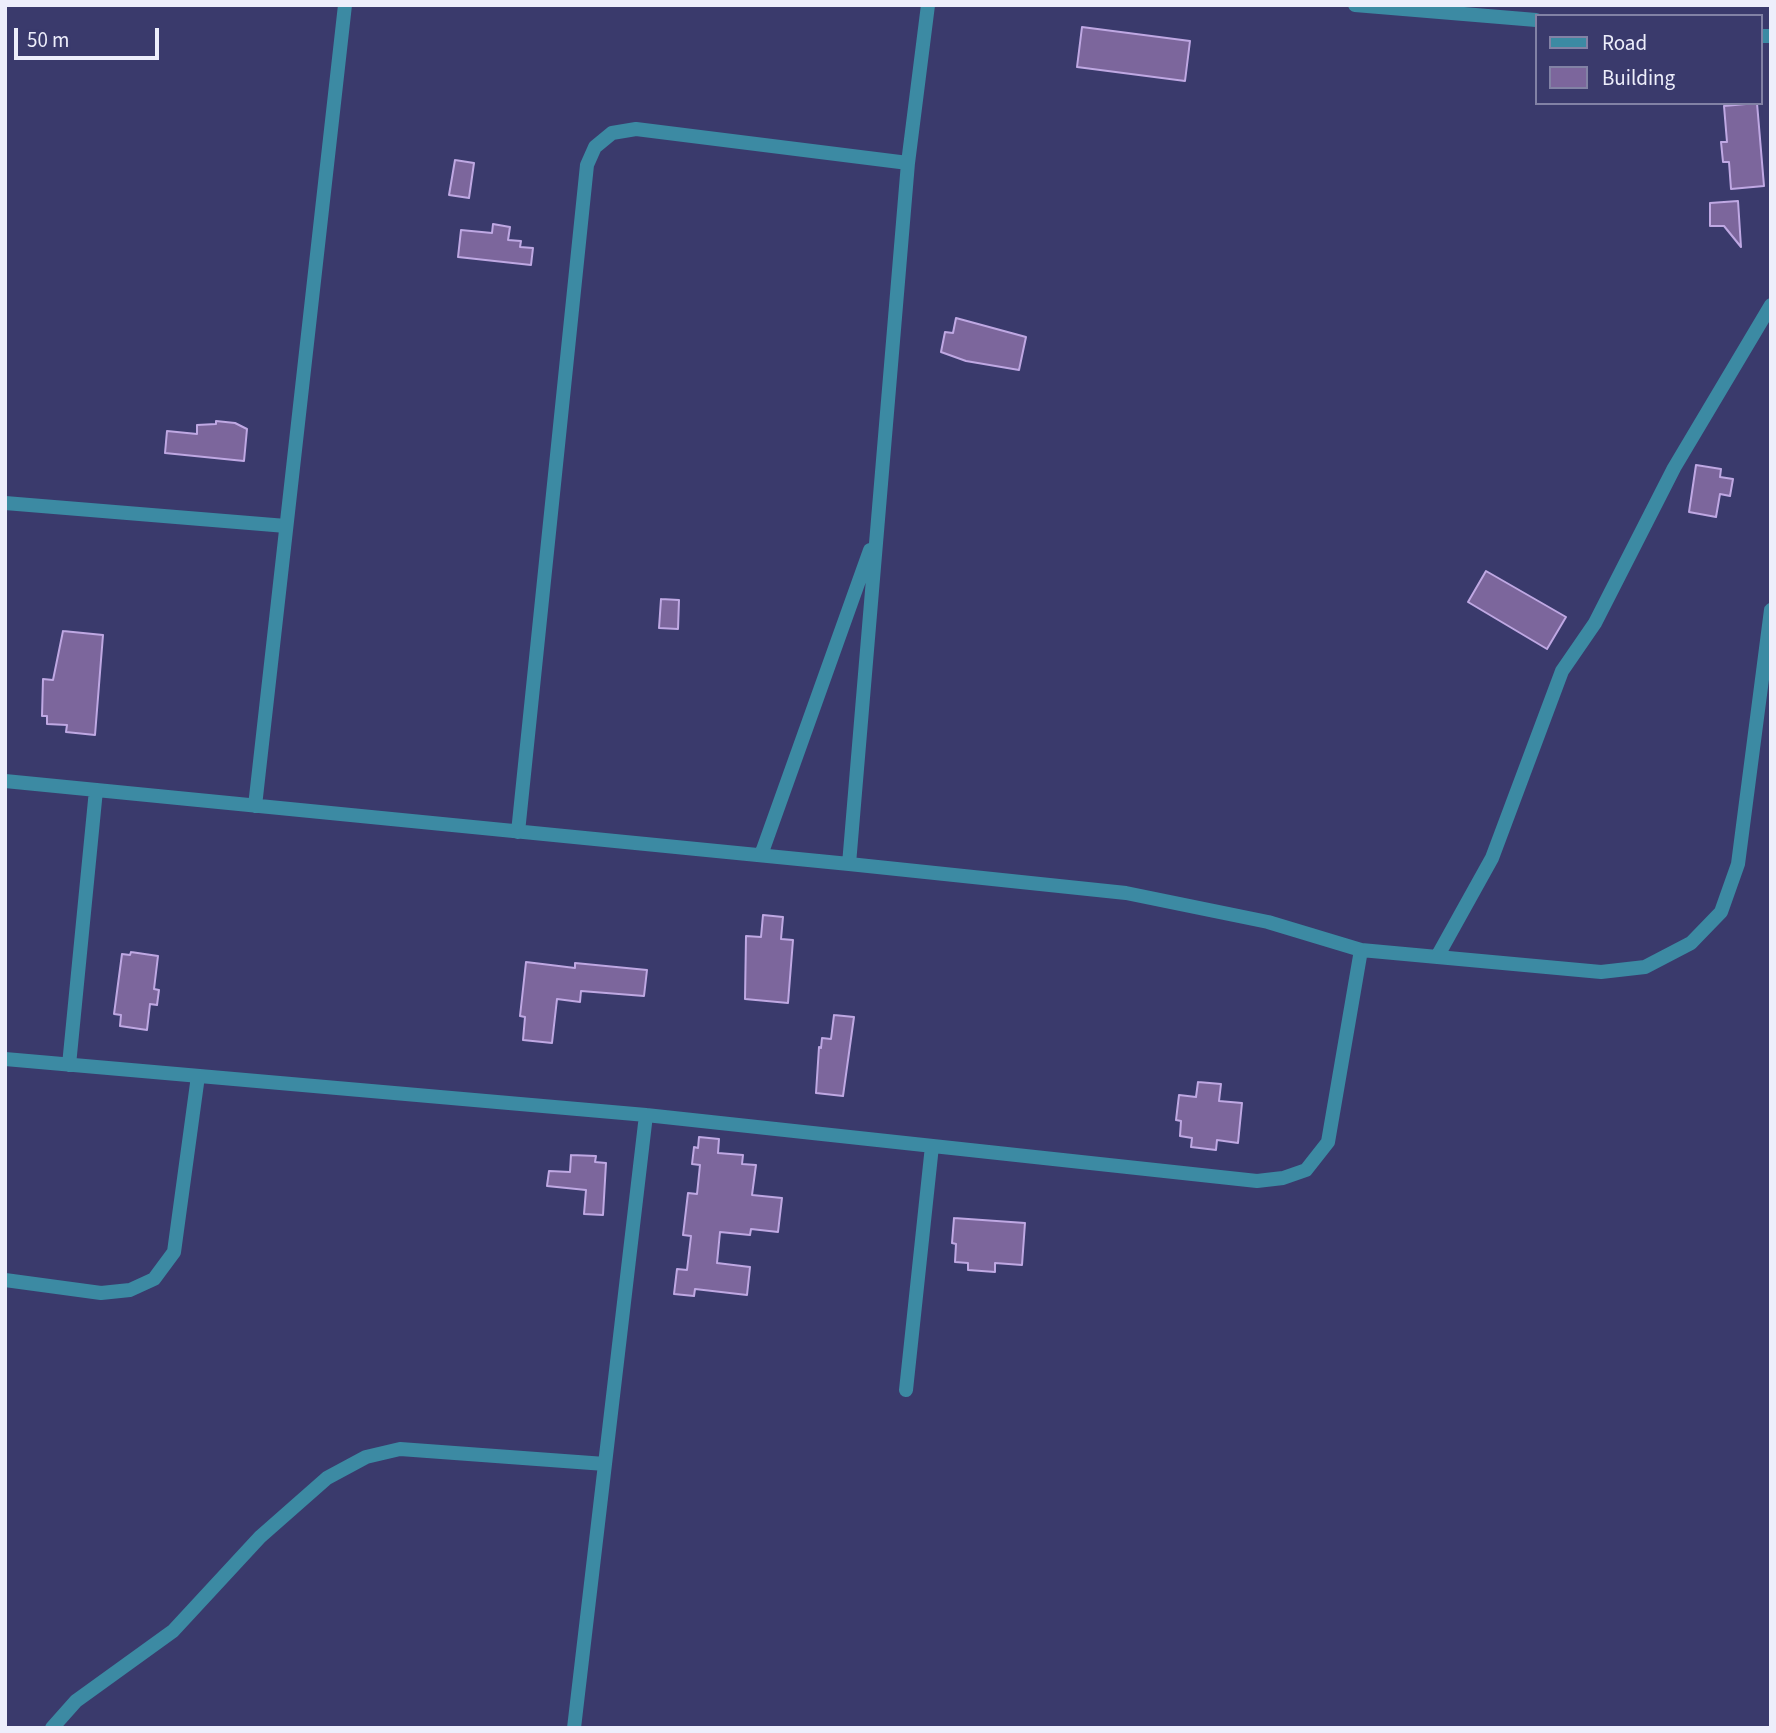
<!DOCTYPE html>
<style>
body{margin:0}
#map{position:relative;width:1776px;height:1733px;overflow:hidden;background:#3a3a6c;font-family:"Source Sans 3",sans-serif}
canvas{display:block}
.frame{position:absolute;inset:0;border:7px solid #edeefb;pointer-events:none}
.legend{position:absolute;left:1535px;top:14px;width:228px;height:91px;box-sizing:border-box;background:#3a3a6c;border:2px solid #8282a5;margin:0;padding:9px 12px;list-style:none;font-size:21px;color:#edeefb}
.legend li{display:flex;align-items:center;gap:14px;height:35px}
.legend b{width:35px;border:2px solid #8282a5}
.scale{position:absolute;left:14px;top:28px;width:145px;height:32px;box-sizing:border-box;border:4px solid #edeefb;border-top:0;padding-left:9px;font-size:21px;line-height:24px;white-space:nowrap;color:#edeefb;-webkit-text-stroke:5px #3a3a6c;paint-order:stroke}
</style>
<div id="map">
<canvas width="1776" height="1733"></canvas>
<div class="frame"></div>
<ul class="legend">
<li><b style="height:9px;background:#3c8aa3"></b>Road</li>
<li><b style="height:19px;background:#7c669c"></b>Building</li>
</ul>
<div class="scale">50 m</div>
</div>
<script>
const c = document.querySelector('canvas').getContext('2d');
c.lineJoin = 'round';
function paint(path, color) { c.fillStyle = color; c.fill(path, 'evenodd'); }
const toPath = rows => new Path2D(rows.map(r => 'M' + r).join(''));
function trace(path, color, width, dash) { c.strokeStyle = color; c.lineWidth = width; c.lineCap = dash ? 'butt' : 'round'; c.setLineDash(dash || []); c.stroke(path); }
const building = toPath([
 [1082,27,1190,41,1185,81,1077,67,1082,27],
 [1757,103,1764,186,1731,189,1729,162,1723,162,1721,142,1727,142,1724,106,1757,103],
 [455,160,474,163,469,198,449,195,455,160],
 [1738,201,1741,247,1724,226,1710,226,1710,203,1738,201],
 [493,224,510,227,508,240,521,241,520,247,533,248,531,265,458,257,461,230,492,233,493,224],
 [956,318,1026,337,1019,370,966,361,941,352,945,332,953,333,956,318],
 [216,421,235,423,247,429,244,461,165,453,167,431,197,434,197,425,216,424,216,421],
 [1696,465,1721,469,1720,477,1733,479,1730,496,1720,494,1716,517,1689,512,1696,465],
 [1486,571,1566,617,1547,649,1468,602,1486,571],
 [661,599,679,600,678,629,659,628,661,599],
 [63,631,103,635,95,735,66,732,67,725,47,724,47,716,42,716,43,679,53,680,63,631],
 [763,915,783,917,781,939,793,940,788,1003,745,999,746,936,761,937,763,915],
 [131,952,158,956,154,989,159,990,157,1005,150,1004,147,1030,120,1026,121,1015,114,1014,122,954,130,955,131,952],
 [526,962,575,968,575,963,647,970,644,996,581,991,580,1002,557,999,552,1043,523,1040,525,1017,520,1016,526,962],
 [834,1015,854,1017,843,1096,816,1093,819,1047,821,1048,822,1038,831,1039,834,1015],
 [1198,1082,1221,1084,1219,1101,1242,1103,1238,1143,1217,1140,1216,1150,1191,1147,1192,1138,1180,1136,1181,1121,1176,1120,1179,1095,1196,1097,1198,1082],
 [699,1137,719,1139,718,1153,743,1155,742,1164,756,1165,752,1195,782,1198,778,1232,751,1229,750,1235,720,1232,717,1263,750,1267,747,1295,695,1289,694,1296,674,1294,677,1269,687,1270,691,1236,683,1235,688,1193,697,1194,700,1165,692,1164,694,1147,698,1148,699,1137],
 [571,1155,596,1156,595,1162,606,1163,603,1215,584,1214,586,1190,547,1186,549,1171,570,1172,571,1155],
 [954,1218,1025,1223,1022,1265,995,1263,995,1272,968,1270,968,1263,955,1262,956,1244,952,1243,954,1218]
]);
const minor = toPath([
 [1355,5,1536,20],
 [1760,36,1771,36],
 [5,503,286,526],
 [5,781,849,864,908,163,928,5],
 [255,806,345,5],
 [518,832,587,165,595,147,612,133,636,129,908,163],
 [761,855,870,550],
 [849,864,1126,893,1268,922,1361,950,1601,972,1645,967,1691,943,1721,912,1738,864,1771,610],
 [1437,957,1492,858,1562,671,1595,623,1674,468,1771,305],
 [5,1059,646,1115,1257,1181,1283,1178,1306,1170,1328,1142,1361,950],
 [69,1065,96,790],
 [5,1280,101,1293,130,1290,154,1279,174,1252,198,1076],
 [906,1390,932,1146],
 [52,1728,76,1701,173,1631,260,1537,327,1478,366,1457,400,1449,605,1464],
 [574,1728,646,1115]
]);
paint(building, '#7c669c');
trace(building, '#bfa8e3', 2);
trace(minor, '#3c8aa3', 14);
</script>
